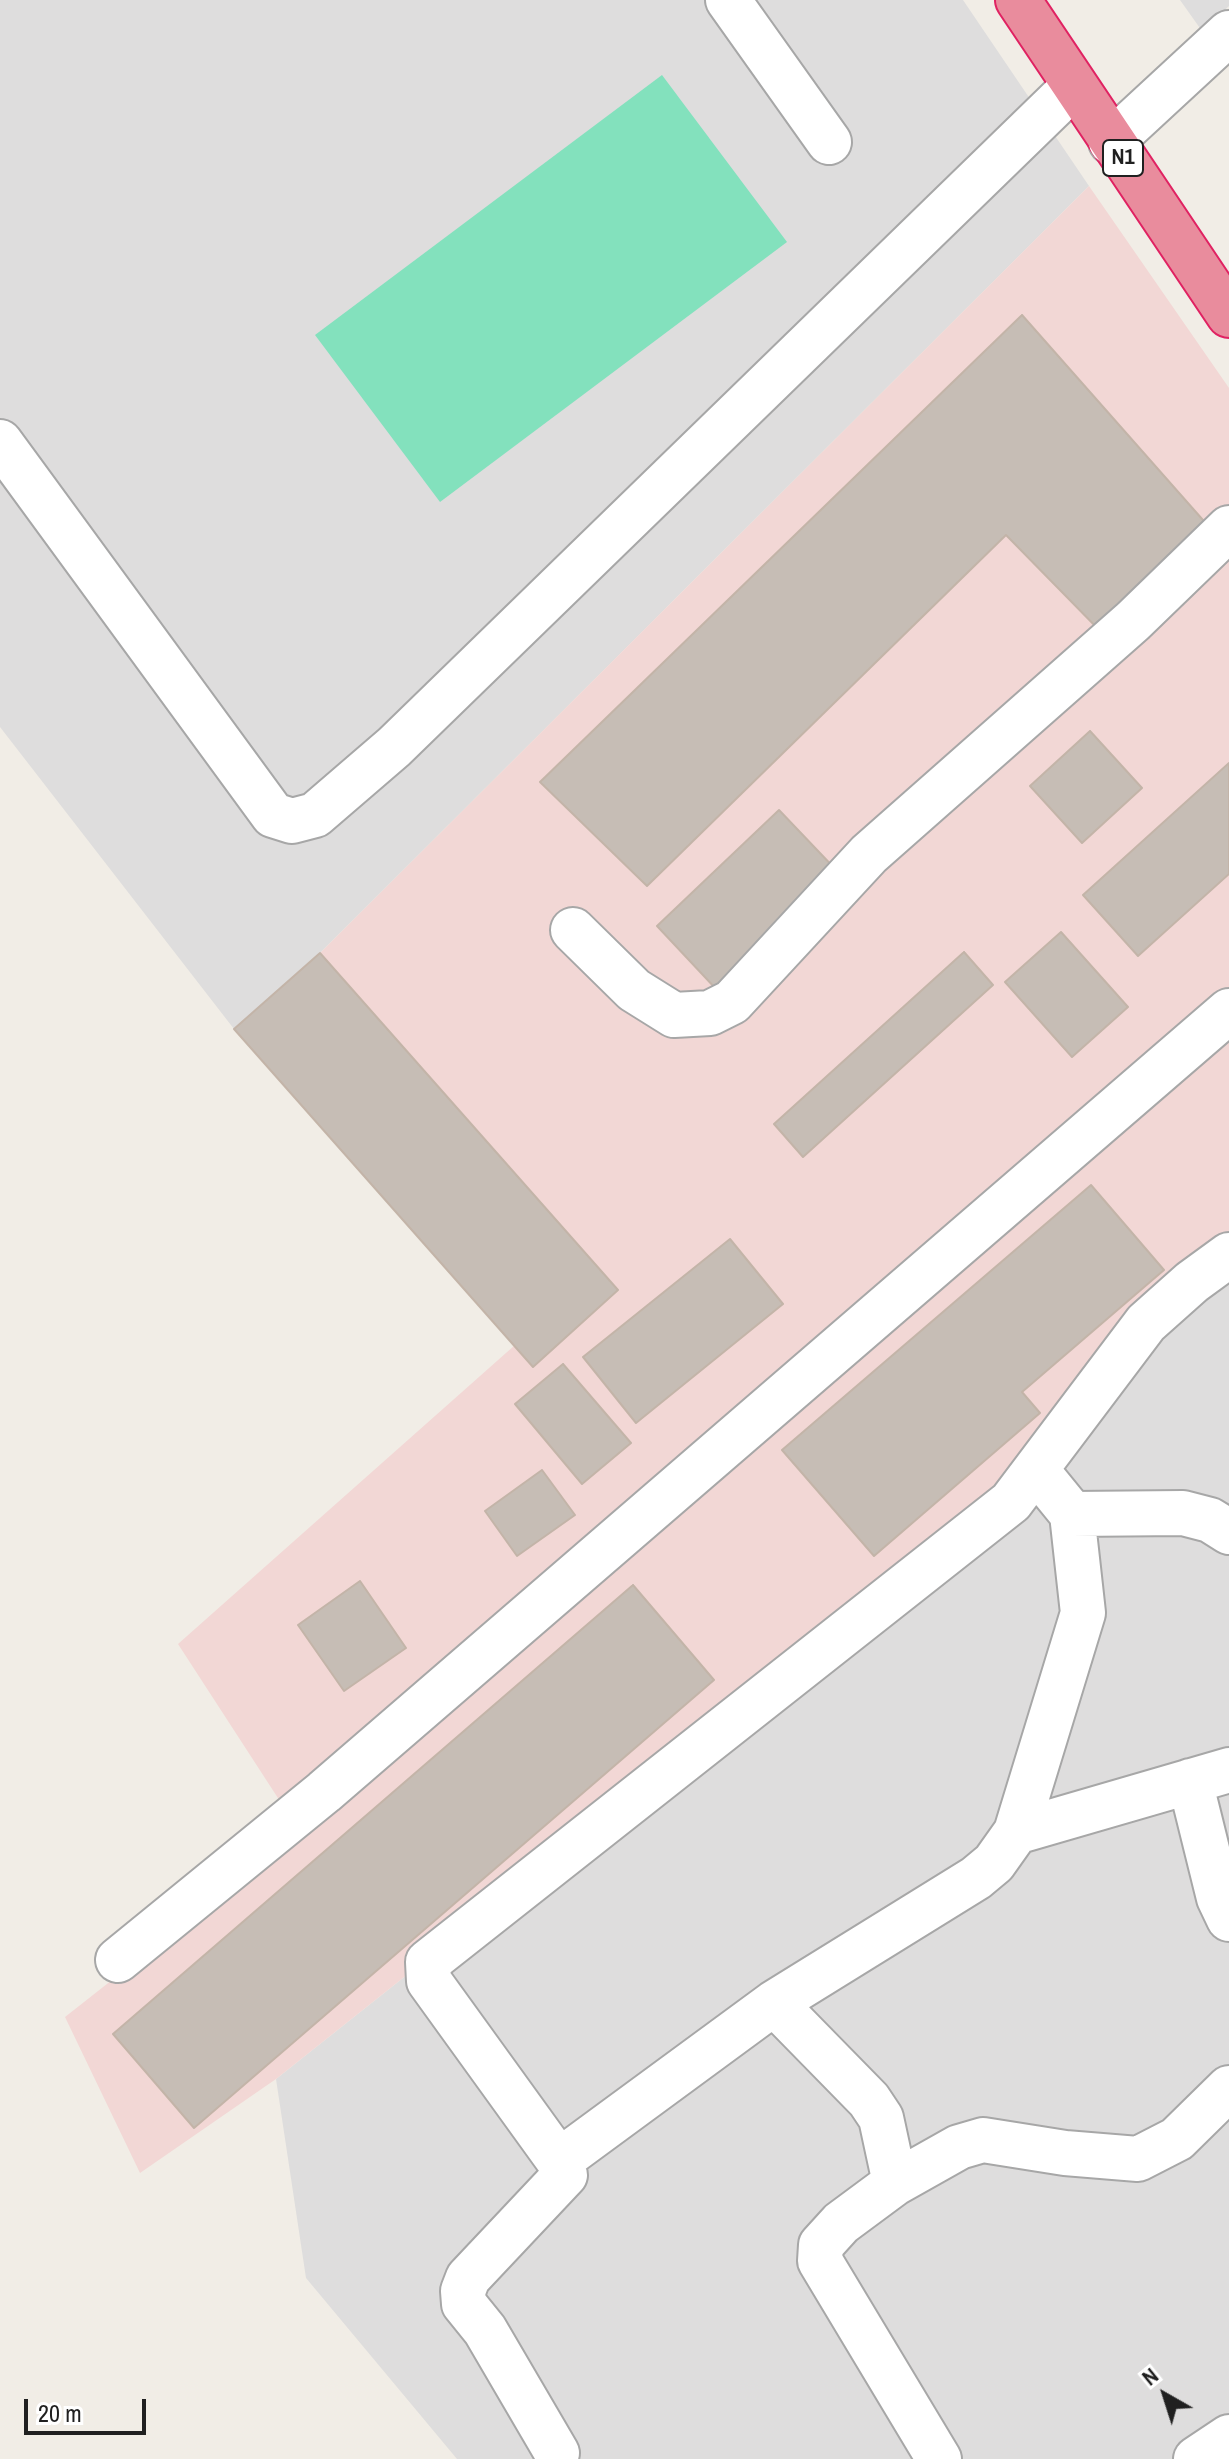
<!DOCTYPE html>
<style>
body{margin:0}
#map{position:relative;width:1229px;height:2459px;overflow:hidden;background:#f1ede6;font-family:"Archivo Narrow",sans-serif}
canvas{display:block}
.north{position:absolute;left:1125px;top:2355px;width:80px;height:80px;-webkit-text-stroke:6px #fff;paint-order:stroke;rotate:321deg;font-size:22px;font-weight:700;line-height:32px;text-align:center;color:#202020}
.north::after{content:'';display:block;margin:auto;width:28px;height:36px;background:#202020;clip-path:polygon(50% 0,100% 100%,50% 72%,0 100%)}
.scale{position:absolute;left:24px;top:2399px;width:122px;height:36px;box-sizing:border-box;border:4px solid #202020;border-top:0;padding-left:10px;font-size:24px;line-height:28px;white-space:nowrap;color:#202020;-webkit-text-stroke:6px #fff;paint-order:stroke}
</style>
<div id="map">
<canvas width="1229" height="2459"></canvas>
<div class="north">N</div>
<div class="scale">20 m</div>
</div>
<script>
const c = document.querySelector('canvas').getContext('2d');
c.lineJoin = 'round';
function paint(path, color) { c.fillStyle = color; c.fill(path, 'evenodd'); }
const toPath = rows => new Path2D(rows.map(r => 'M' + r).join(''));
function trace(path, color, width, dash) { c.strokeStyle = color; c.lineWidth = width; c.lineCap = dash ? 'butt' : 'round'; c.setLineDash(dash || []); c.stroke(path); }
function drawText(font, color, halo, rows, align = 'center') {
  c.font = font + ' "Archivo Narrow",sans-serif'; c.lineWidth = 8; c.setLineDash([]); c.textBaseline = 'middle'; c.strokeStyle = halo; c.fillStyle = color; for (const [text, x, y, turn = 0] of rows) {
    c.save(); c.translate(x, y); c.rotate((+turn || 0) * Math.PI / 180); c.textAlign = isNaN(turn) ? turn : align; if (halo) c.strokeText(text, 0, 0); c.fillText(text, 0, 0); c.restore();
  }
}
const residential = toPath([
 [0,0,963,0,1089,186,320,953,234,1029,0,727],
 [1180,0,1229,0,1229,6,1202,31],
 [1229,1245,1229,2425,1180,2459,457,2459,306,2278,276,2079,1009,1496]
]);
const commercial = toPath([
 [1089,186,1229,388,1229,1245,1009,1496,276,2079,140,2173,65,2017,300,1832,178,1644,524,1337,234,1029,320,953]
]);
const pitch = toPath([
 [662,75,787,242,440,502,315,335]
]);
const building = toPath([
 [1022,315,1210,528,1106,637,1006,535,647,886,540,782,1022,315],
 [1090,731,1142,788,1082,843,1030,786,1090,731],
 [1229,763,1229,874,1138,956,1083,895,1229,763],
 [779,810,839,873,717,990,657,926,779,810],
 [1061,932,1128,1007,1072,1057,1005,982,1061,932],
 [964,952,993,985,803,1157,774,1124,964,952],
 [320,953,618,1290,533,1367,234,1029,320,953],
 [1091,1185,1164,1270,1022,1392,1040,1413,874,1556,782,1450,1091,1185],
 [730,1239,783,1304,636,1423,583,1357,730,1239],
 [563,1364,631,1443,582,1484,515,1404,563,1364],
 [542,1470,575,1515,517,1556,485,1511,542,1470],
 [360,1581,406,1648,344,1691,298,1625,360,1581],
 [633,1585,714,1680,194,2128,113,2034,633,1585]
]);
const minor = toPath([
 [728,0,829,142],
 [1111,142,1229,33],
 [0,442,273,815,292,821,315,815,394,747,1074,86],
 [573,930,634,990,674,1015,710,1013,732,1002,869,854,1133,621,1229,528],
 [1072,1514,1183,1513,1210,1520,1229,1532],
 [1190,1781,1219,1898,1229,1919],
 [1016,1832,1229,1770],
 [118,1960,324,1792,1229,1011],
 [774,2003,869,2100,881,2118,895,2183],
 [559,2161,774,2003,976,1878,994,1863,1016,1832,1083,1613,1072,1514,1037,1471],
 [557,2453,485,2330,464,2304,463,2291,468,2278,565,2175,559,2161,429,1981,428,1962,1011,1502,1146,1323,1192,1282,1229,1255],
 [939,2459,820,2261,821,2245,841,2223,895,2183,959,2147,983,2140,1065,2153,1138,2159,1177,2139,1229,2088],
 [1196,2459,1229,2437]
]);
const highway = toPath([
 [1018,0,1229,315]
]);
const shields = [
 [1123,158,40]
];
const shieldNames = [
 ["N1",1123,158]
];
paint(residential, '#dedddd');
paint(commercial, '#f2d7d5');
paint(pitch, '#83e1bd');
paint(building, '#c6bdb5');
trace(building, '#c3b4a8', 2);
trace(minor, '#a7a7a7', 48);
trace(highway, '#e02262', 48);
trace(minor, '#fff', 44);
trace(highway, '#e98c9d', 44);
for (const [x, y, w] of shields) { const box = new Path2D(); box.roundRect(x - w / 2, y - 18, w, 36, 6); c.fillStyle = '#fff'; c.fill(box); trace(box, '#202020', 2); }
drawText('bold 22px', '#202020', null, shieldNames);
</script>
